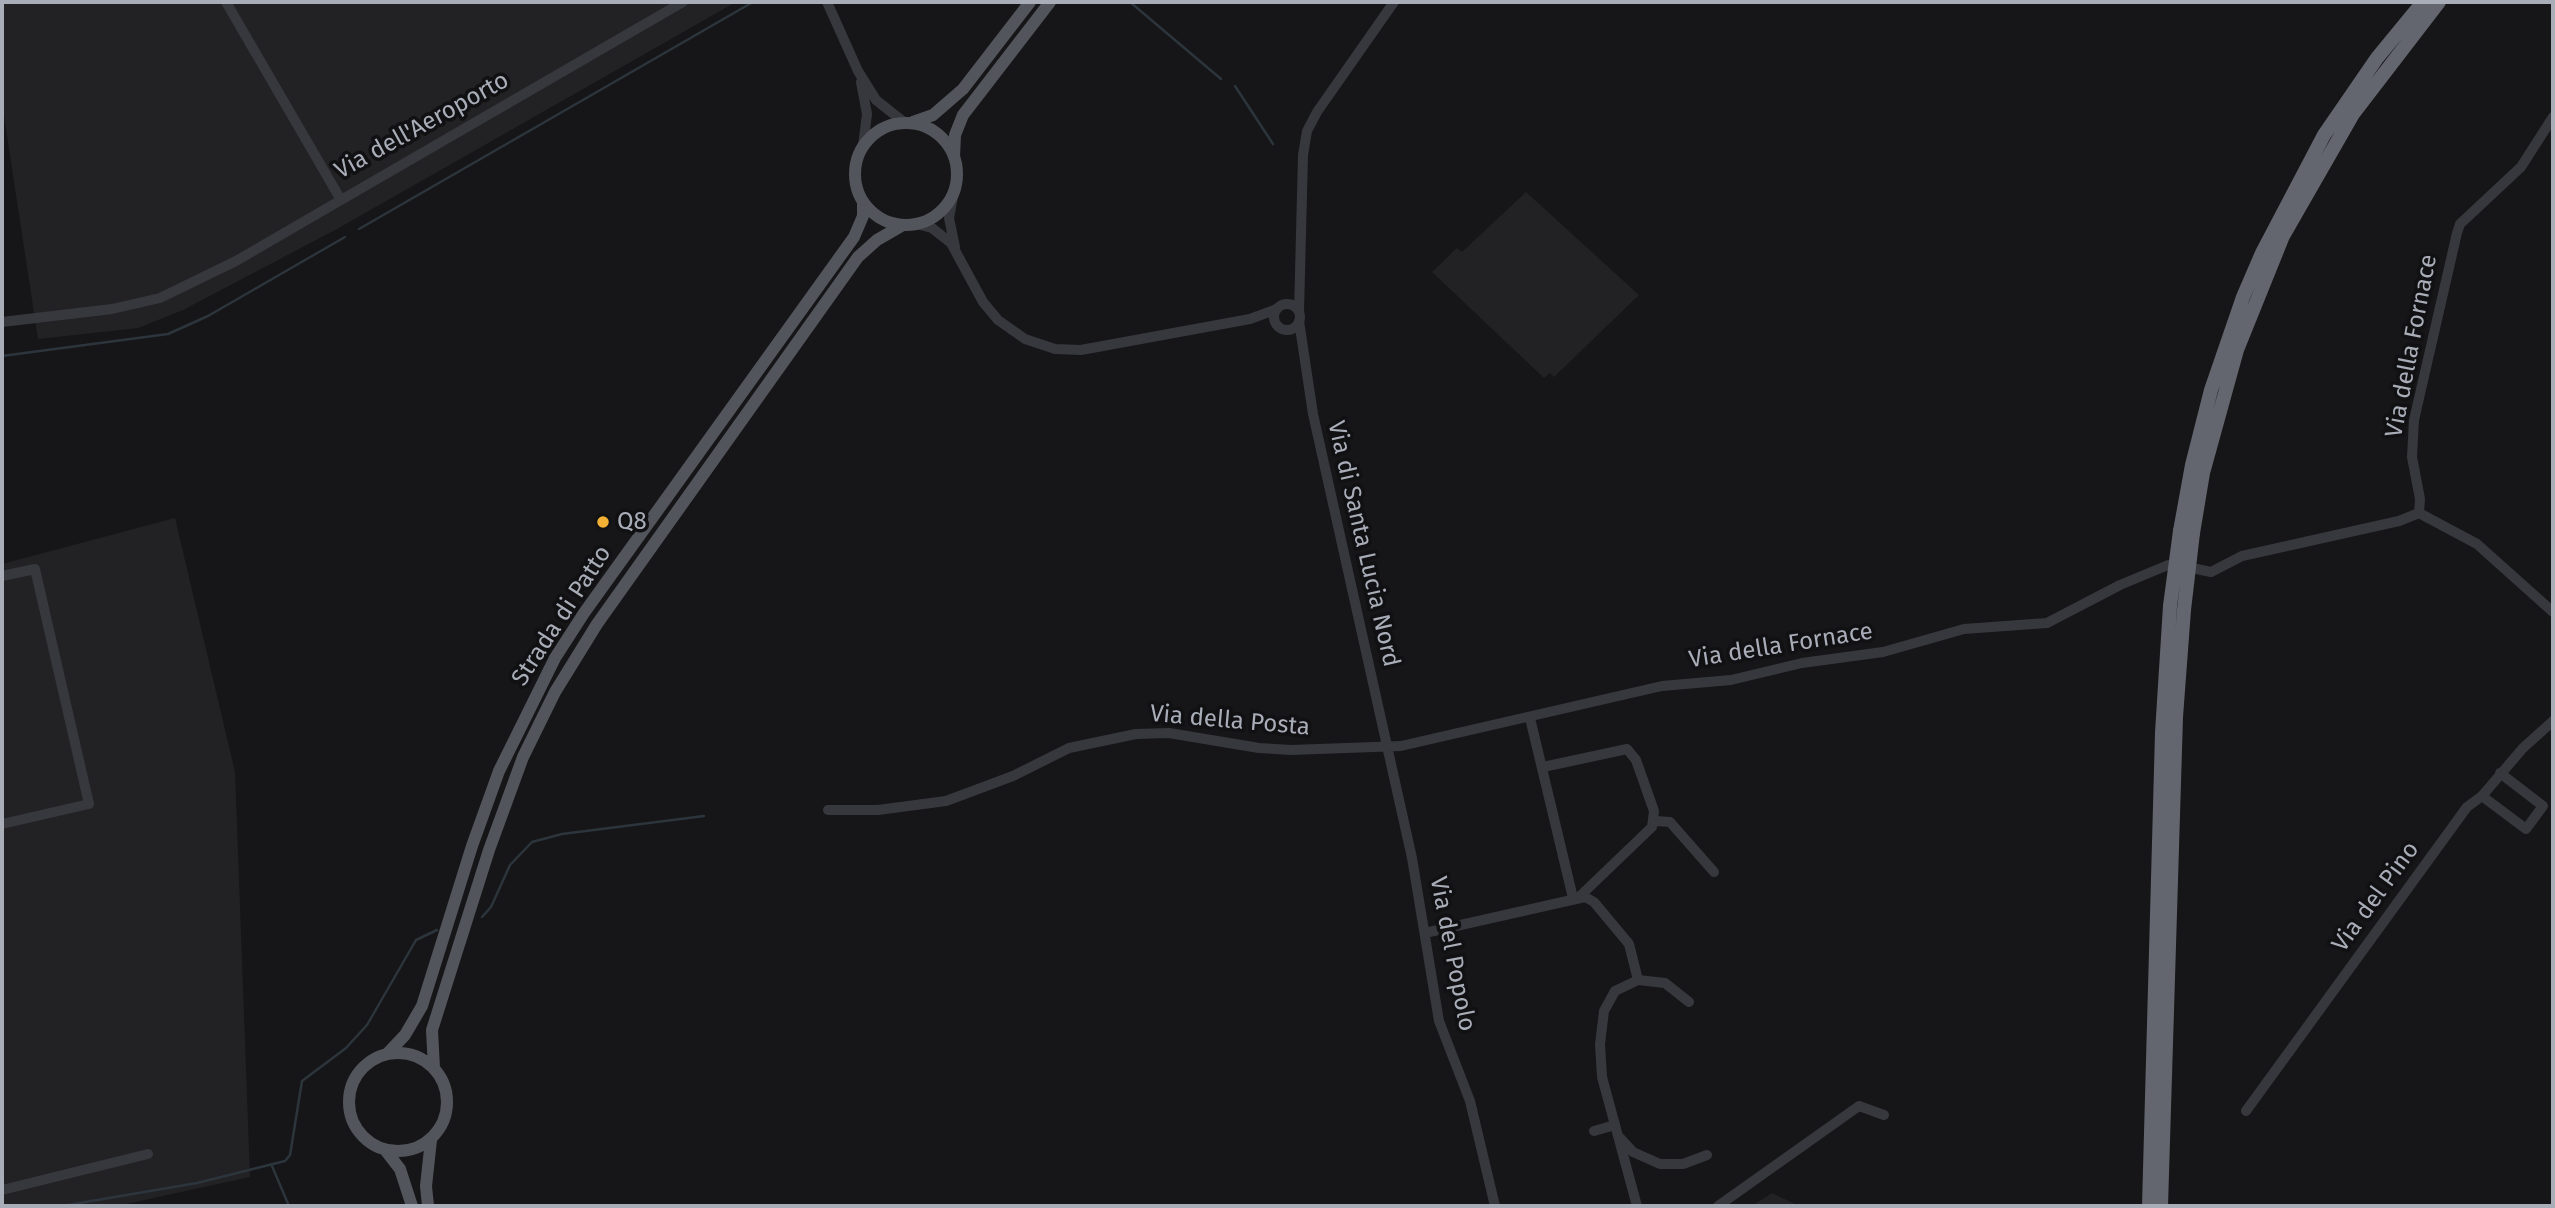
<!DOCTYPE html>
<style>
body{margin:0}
#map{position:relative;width:2555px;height:1208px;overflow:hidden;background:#161618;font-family:"Fira Sans",sans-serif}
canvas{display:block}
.frame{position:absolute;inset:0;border:4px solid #a8adb8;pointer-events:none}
</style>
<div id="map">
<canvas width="2555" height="1208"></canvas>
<div class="frame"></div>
</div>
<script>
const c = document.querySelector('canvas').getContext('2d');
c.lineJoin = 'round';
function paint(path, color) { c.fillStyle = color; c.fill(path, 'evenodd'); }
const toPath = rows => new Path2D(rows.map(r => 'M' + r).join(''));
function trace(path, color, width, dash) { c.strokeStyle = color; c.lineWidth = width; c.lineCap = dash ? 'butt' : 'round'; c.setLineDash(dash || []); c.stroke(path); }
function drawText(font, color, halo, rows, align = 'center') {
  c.font = font + ' "Fira Sans",sans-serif'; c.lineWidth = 7; c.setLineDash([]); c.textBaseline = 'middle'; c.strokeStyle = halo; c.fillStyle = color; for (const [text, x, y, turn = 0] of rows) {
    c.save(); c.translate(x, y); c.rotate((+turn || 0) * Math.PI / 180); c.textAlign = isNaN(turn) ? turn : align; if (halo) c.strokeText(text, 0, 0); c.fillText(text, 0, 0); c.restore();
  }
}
const built = toPath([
 [2,2,736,2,337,229,183,310,138,328,38,339,2,103],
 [1526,192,1639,295,1554,377,1550,373,1544,378,1432,272,1457,248,1462,252],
 [175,518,235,772,250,1177,117,1206,2,1206,2,564],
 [1772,1193,1799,1206,1752,1206]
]);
const stream = toPath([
 [1130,2,1221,79],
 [1235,86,1273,144],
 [359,229,753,2],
 [2,356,168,334,208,316,345,237],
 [482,917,491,907,510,865,532,842,562,834,704,816],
 [272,1166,289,1206],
 [62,1206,197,1183,285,1161,290,1155,302,1081,346,1048,367,1025,416,940,437,930]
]);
const minor = toPath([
 [226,2,341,200,683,2],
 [827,2,858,71,876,100,905,123],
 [861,82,867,114,863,146],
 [954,191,949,218,955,247],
 [916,224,932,228,951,243,983,302,998,320,1025,339,1055,349,1081,350,1250,319,1277,309],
 '1274 317a13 13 0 1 1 26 0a13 13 0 1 1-26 0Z',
 [1299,312,1303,155,1307,131,1317,112,1394,2],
 [1299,321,1313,414,1412,858,1439,1021,1470,1101,1495,1206],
 [2,322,112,309,160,298,236,261,341,200],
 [2419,513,2420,499,2412,457,2414,420,2457,233,2460,224,2521,167,2553,117],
 [2419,513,2477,544,2553,612],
 [2197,569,2211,572,2242,556,2399,521,2419,513],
 [2,576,35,569,89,804,2,824],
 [1530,718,1573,898],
 [1543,767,1627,749,1636,760,1654,811,1652,827,1579,897],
 [2482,796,2526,829,2543,806,2500,773],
 [828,810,878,810,946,801,1013,776,1069,748,1136,734,1169,733,1259,748,1291,750,1401,746,1662,686,1731,680,1802,663,1883,652,1964,629,2047,623,2120,585,2168,565],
 [1656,821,1670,822,1714,872],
 [1425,933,1585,897,1594,902,1629,944,1638,980],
 [2246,1111,2467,807,2482,796,2523,748,2553,721],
 [1594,1131,1615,1125],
 [1620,1138,1633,1152,1660,1164,1683,1164,1707,1155],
 [2,1190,148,1154],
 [1637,1206,1602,1077,1600,1044,1604,1011,1615,991,1638,980,1665,983,1689,1002],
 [1718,1206,1859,1106,1884,1115]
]);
const major = toPath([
 [913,122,933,115,963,89,1030,2],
 '855 174a51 51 0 1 1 102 0a51 51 0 1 1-102 0Z',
 [954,157,955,135,963,115,1050,2],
 '349 1102a49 49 0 1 1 98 0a49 49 0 1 1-98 0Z',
 [387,1054,405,1035,422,1006,472,846,499,771,555,658,584,613,854,237,863,216,863,202],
 [434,1068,432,1030,489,850,523,757,555,692,597,624,858,257,877,240,903,225],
 [386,1151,400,1169,412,1206],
 [428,1206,426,1186,431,1140]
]);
const highway = toPath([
 [2180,531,2192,465,2211,390,2243,297,2262,253,2324,135,2377,58,2423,2],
 [2193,533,2203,473,2237,350,2283,236,2353,114,2439,2],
 [2149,1206,2162,733,2170,606],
 [2161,1206,2176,717,2184,610]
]);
const highwayBridge = toPath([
 [2170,606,2180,531],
 [2184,610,2193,533]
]);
const markers = [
 [603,522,7,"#f2b134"]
];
const streetNames = [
 ["Via dell'Aeroporto",422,126,-29],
 ["Via della Fornace",2412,346,-79],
 ["Via di Santa Lucia Nord",1363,544,77],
 ["Strada di Patto",562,616,-57],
 ["Via della Fornace",1781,646,-9],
 ["Via della Posta",1230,721,5],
 ["Via del Pino",2376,897,-54],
 ["Via del Popolo",1452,954,79]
];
const poiNames = [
 ["Q8",617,522]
];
paint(built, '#222225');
trace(stream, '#2c353c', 2.5);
trace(minor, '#37383d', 10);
trace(major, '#53555c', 12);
trace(highway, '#63666e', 14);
trace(highwayBridge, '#63666e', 14);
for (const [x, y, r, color] of markers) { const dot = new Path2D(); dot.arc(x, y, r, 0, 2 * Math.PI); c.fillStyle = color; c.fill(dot); trace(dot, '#111113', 2.5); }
drawText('24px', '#a8adb8', '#111113', streetNames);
drawText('24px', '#a8adb8', '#111113', poiNames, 'left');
</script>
